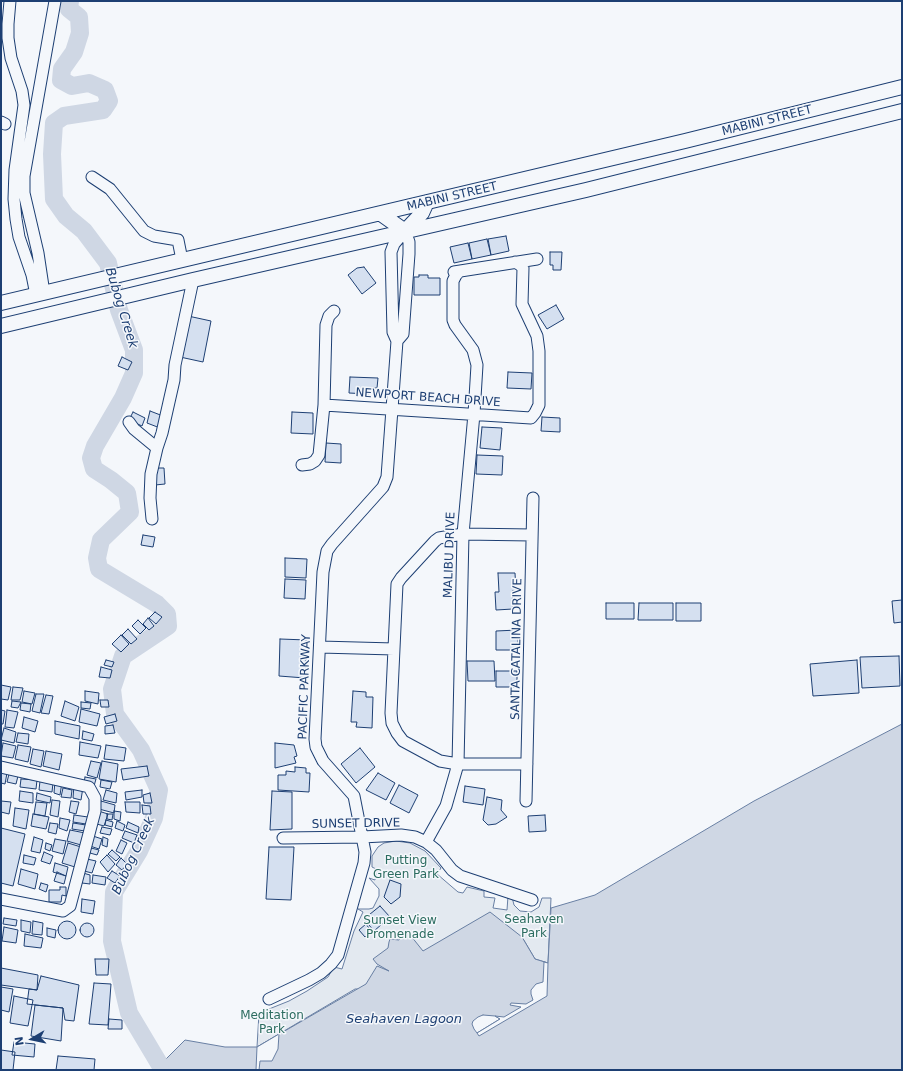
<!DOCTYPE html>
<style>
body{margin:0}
#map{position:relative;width:903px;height:1071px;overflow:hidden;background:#f4f7fb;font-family:"DejaVu Sans",sans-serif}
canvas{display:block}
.frame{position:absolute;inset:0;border:2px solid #1d3f73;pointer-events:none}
.north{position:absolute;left:12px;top:1019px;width:40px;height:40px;-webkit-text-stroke:3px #f4f7fb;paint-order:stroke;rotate:261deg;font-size:11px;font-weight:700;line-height:16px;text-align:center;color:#1d3f73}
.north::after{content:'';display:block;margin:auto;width:14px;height:18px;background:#1d3f73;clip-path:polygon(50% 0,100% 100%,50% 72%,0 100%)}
</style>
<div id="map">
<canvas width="903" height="1071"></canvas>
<div class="frame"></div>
<div class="north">N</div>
</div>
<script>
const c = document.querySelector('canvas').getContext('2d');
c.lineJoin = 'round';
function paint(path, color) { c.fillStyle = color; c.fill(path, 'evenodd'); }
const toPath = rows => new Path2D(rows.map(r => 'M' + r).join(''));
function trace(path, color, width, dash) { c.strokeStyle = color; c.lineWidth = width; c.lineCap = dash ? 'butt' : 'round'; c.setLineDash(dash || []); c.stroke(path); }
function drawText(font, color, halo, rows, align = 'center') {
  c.font = font + ' "DejaVu Sans",sans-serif'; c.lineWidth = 3; c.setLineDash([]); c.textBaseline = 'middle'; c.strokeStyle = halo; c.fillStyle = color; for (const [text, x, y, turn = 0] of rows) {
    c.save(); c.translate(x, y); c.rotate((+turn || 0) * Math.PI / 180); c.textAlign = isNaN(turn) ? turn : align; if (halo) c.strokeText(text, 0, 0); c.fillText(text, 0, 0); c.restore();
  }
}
const green = toPath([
 [396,841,410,843,425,851,441,868,437,874,458,892,463,893,467,887,484,891,484,897,495,898,493,908,507,910,508,896,512,897,514,905,520,911,531,912,539,907,542,898,551,898,548,963,535,959,522,937,363,989,355,989,257,1047,259,1013,289,1001,307,991,328,977,334,967,342,969,354,931,363,912,358,909,369,909,373,908,379,896,379,889,369,878,375,880,378,870,372,867,372,856,378,847,384,843,396,841]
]);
const water = toPath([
 [902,724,902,1070,155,1070,185,1040,225,1047,257,1047,366,984,377,966,389,971,377,964,373,959,388,948,389,942,390,939,399,940,407,931,423,951,490,912,522,937,535,959,548,963,551,908,595,895,754,801,902,724],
 [483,1015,495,1016,500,1019,477,1033,474,1029,472,1024,473,1021,478,1017,483,1015]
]);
const pier = toPath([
 [544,962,548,963,547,996,479,1036,477,1033,500,1019,495,1016,504,1017,521,1007,510,1005,511,1003,526,1004,533,1000,531,994,531,990,536,984,543,982,544,962],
 [279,1034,278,1049,272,1061,260,1061,259,1070,256,1070,257,1047,279,1034]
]);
const river = toPath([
 [70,1,69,9,79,17,80,33,74,52,62,69,61,80,72,86,89,83,105,90,109,101,103,110,64,116,54,123,52,154,54,199,66,216,84,231,108,263,119,310,134,350,134,373,123,398,95,446,91,458,94,469,111,480,127,493,130,512,101,540,97,558,99,569,157,604,167,614,168,626,123,656,112,689,115,714,141,750,159,790,154,818,139,851,114,892,112,941,129,1013,160,1065]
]);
const building = toPath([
 [506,236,509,251,491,255,488,239,506,236],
 [487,239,491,255,472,259,469,243,487,239],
 [468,243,472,259,454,263,450,247,468,243],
 [550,252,562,252,561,270,553,270,553,265,550,265,550,252],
 [364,267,376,283,362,294,348,275,357,268,364,267],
 [419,275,428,275,428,278,440,278,440,295,414,295,414,277,419,277,419,275],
 [556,305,564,319,547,329,538,315,556,305],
 [188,316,211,321,203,362,180,357,188,316],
 [122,357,132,362,128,370,118,366,122,357],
 [508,372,532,373,531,389,507,388,508,372],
 [350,377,378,378,377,388,369,388,369,394,349,393,350,377],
 [150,411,163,416,160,428,147,423,150,411],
 [133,412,145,418,142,426,129,420,133,412],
 [292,412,313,413,313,434,291,433,292,412],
 [542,417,560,418,560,432,541,431,542,417],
 [482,427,502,428,500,450,480,448,482,427],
 [326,443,341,444,341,463,325,462,326,443],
 [477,455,503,456,502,475,476,474,477,455],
 [154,468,164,468,165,484,155,485,154,468],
 [143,535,155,537,153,547,141,545,143,535],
 [285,558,307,559,306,578,285,577,285,558],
 [498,573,515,573,516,591,512,591,513,609,496,610,495,592,499,592,498,573],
 [285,579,306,580,305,599,284,598,285,579],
 [902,600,902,622,894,623,892,601,902,600],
 [606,603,634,603,634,619,606,619,606,603],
 [639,603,673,603,673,620,638,620,639,603],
 [676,603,701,603,701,621,676,621,676,603],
 [155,612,162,617,156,624,149,618,155,612],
 [148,618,154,626,149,630,143,624,148,618],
 [138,620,146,628,140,634,132,626,138,620],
 [128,629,137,639,131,644,122,635,128,629],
 [518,630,518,650,496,650,496,631,518,630],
 [121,635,129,644,121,652,112,644,121,635],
 [280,639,307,640,305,678,279,676,280,639],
 [899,656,900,686,862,688,860,657,899,656],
 [106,660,114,662,112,667,104,665,106,660],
 [857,660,859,693,813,696,810,664,857,660],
 [467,661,494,661,495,681,468,681,467,661],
 [101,667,112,670,110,678,99,677,101,667],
 [496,671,517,671,517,687,496,687,496,671],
 [1,685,11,687,8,700,1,699,1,685],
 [13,687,23,688,20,700,11,700,13,687],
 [24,691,35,693,32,704,22,702,24,691],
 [85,691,99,693,98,704,85,701,85,691],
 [353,691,366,692,366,697,373,697,372,728,356,727,357,722,351,722,353,691],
 [36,694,44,694,40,713,32,711,36,694],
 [46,695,53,696,49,714,41,713,46,695],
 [100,700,108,700,109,707,101,707,100,700],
 [12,701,21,702,18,708,11,707,12,701],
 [65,701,79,707,75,721,61,716,65,701],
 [81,702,91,703,90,709,81,708,81,702],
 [21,703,31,704,30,712,20,710,21,703],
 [81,709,100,714,97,726,79,722,81,709],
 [1,710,5,711,3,724,1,724,1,710],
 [7,710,18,712,14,728,5,727,7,710],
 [115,714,117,721,106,724,104,717,115,714],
 [24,717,38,721,35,732,22,728,24,717],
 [55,721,80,726,79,739,55,734,55,721],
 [113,725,115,733,105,734,105,726,113,725],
 [4,728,16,732,14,743,1,740,4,728],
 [83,731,94,734,92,741,82,739,83,731],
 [18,733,29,734,28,744,16,742,18,733],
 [80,742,101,746,98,758,79,755,80,742],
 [3,743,16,746,13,758,1,756,3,743],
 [275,743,294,745,297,756,294,757,296,763,275,768,275,743],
 [18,745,31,747,28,762,15,759,18,745],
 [106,745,126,748,124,761,104,759,106,745],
 [360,748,375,767,356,783,341,764,360,748],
 [33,749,44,751,41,767,30,764,33,749],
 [46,751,62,754,59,770,43,766,46,751],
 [91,761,101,763,97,778,87,775,91,761],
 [102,761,118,764,116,782,99,779,102,761],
 [147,766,149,776,123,780,121,769,147,766],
 [295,767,306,768,306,773,310,773,309,792,278,790,278,775,286,775,286,771,295,772,295,767],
 [1,772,7,773,5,784,1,783,1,772],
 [378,773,395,783,386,800,366,790,378,773],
 [9,774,18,776,16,784,7,782,9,774],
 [85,777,96,779,94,786,84,783,85,777],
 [21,779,37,780,36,789,20,787,21,779],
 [101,780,112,782,110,789,100,787,101,780],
 [40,781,53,783,52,792,39,790,40,781],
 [55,781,62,782,60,795,54,793,55,781],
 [74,785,83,787,81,800,73,798,74,785],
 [399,785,418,795,409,813,390,803,399,785],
 [465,786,485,789,483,805,463,802,465,786],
 [63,788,72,790,71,798,61,797,63,788],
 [106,790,117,793,116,803,103,800,106,790],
 [142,790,142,797,126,800,125,792,142,790],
 [20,791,33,793,33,803,19,801,20,791],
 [272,791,292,792,292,829,270,830,272,791],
 [37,793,51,797,50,803,36,800,37,793],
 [150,793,152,803,144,803,143,795,150,793],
 [487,797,502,800,501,810,507,817,496,824,488,825,483,820,487,797],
 [52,800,60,801,58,817,50,815,52,800],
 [1,801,11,802,9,814,1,812,1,801],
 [71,801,79,802,76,814,69,812,71,801],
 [101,801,115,805,114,813,99,809,101,801],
 [36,802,47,803,45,816,34,814,36,802],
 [125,802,140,802,140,813,126,812,125,802],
 [142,805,150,806,151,814,143,814,142,805],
 [15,808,29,810,26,829,13,826,15,808],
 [95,810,108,814,104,826,93,823,95,810],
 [114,811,121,812,120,821,114,819,114,811],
 [33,814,49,817,46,829,31,826,33,814],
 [107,814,113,814,112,820,107,819,107,814],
 [74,815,88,817,86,824,73,822,74,815],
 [545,815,546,831,529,832,528,816,545,815],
 [60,818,70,820,67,831,59,828,60,818],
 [106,820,113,822,112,827,105,825,106,820],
 [117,821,125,825,123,831,115,828,117,821],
 [128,822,139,827,138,833,126,828,128,822],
 [50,823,58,824,56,834,48,832,50,823],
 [73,823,86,825,85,831,72,829,73,823],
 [102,827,112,829,110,835,100,833,102,827],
 [1,828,25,834,13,886,1,883,1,828],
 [70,830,85,833,81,845,67,841,70,830],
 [125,831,137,835,134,843,122,838,125,831],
 [93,836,102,839,99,849,90,846,93,836],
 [34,837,43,840,40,853,31,851,34,837],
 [103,837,108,839,107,847,102,845,103,837],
 [55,839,66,841,63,854,52,851,55,839],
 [121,840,127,843,122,854,116,851,121,840],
 [46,843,52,845,50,851,45,849,46,843],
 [68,843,81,847,75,867,62,863,68,843],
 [269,847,294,847,291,900,266,899,269,847],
 [91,848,99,850,97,855,90,853,91,848],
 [112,850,120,857,116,861,108,854,112,850],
 [44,852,53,856,50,864,41,861,44,852],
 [24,855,36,858,34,865,23,863,24,855],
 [107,855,115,864,108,872,100,862,107,855],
 [121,858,127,864,122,870,116,865,121,858],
 [87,859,96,861,92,873,84,871,87,859],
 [55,863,68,867,66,876,53,872,55,863],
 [21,869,38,874,35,889,18,884,21,869],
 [112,871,120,876,115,883,107,878,112,871],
 [57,872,66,876,64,884,54,881,57,872],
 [83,873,90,875,90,884,82,883,83,873],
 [93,875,106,877,105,885,92,883,93,875],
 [390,880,401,884,400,897,391,904,384,897,390,880],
 [41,883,48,885,46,892,39,889,41,883],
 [60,887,66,887,66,896,62,895,61,902,49,902,49,890,60,890,60,887],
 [82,899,95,901,93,914,81,912,82,899],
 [380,906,390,917,374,931,364,919,380,906],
 [4,918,17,920,16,926,3,924,4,918],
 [21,920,31,922,30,933,21,931,21,920],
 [33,921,43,923,42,935,32,934,33,921],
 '58 930a9 9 0 1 1 18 0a9 9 0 1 1-18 0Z',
 '80 930a7 7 0 1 1 14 0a7 7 0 1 1-14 0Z',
 [366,924,371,931,365,937,359,930,366,924],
 [4,927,18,930,16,943,2,941,4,927],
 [47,928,56,930,55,938,47,936,47,928],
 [25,934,43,938,41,948,24,946,25,934],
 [95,959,109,959,108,975,96,975,95,959],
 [1,968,38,975,37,990,1,985,1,968],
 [41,976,79,985,74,1021,65,1020,63,1008,27,1004,29,989,37,990,41,976],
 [94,983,111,984,108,1025,89,1024,94,983],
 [1,987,13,989,9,1012,1,1010,1,987],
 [14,996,33,1000,28,1026,10,1023,14,996],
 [35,1005,63,1008,61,1041,31,1036,35,1005],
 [109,1019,122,1020,122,1029,108,1029,109,1019],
 [14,1042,35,1044,34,1057,12,1055,14,1042],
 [1,1050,15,1052,13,1070,1,1070,1,1050],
 [58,1056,95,1059,94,1070,56,1070,58,1056]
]);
const minor = toPath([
 [10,1,8,24,8,38,11,58,22,91,24,105,15,170,14,199,16,219,19,237,32,275,36,295],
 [1,122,5,124],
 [92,177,110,189,144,231,154,236,178,240,182,260],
 [454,272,537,259],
 [44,293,38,253,24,193,24,176,55,1],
 [324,405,531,418,535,413,539,405,539,351,537,336,522,304,523,268,520,265,515,262],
 [129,422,134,429,157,448,162,433,169,402,174,380,175,365,193,280],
 [302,465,310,464,315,461,319,455,324,405,326,325,329,316,334,311],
 [152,519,150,498,151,474,157,448],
 [320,647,394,649],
 [527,764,458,764,440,761,403,741,397,733,392,723,391,713,397,584,401,578,435,541,439,538,463,534,532,535],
 [1,767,89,787,95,798,95,811,70,906,63,911,1,899],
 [526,801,533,498],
 [283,838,362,837,401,835,415,837,426,842,436,850,452,870,460,876,532,900],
 [426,842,446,806,458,764,463,534,474,414,477,365,473,350,455,325,453,320,453,281,456,275,460,271],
 [269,999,309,980,321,973,331,964,338,955,364,863,365,852,354,796,323,761,316,747,315,739,323,572,327,551,332,544,383,487,387,477,397,341,393,332,391,252,394,244,405,231,409,242,409,254,403,334,397,341]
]);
const major = toPath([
 [381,214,405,231,422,213,427,202],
 [1,303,685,141,902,87],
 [1,326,193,280,586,190,902,111]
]);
const streetNames = [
 ["MABINI STREET",767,121,-14],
 ["MABINI STREET",452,197,-13],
 ["NEWPORT BEACH DRIVE",428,398,4],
 ["MALIBU DRIVE",450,555,-88],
 ["SANTA CATALINA DRIVE",517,649,-89],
 ["PACIFIC PARKWAY",305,687,-88],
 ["SUNSET DRIVE",356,824,-1]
];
const parkNames = [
 ["Putting",406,861],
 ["Green Park",406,875],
 ["Seahaven",534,920],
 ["Park",534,934],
 ["Sunset View",400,921],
 ["Promenade",400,935],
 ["Meditation",272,1016],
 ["Park",272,1030]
];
const waterNames = [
 ["Bubog Creek",121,308,73],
 ["Bubog Creek",134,856,-65],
 ["Seahaven Lagoon",404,1020]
];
paint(green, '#e3e9f0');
trace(green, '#687fa3', 1);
paint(water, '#cfd7e4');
trace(water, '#687fa3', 1);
paint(pier, '#f4f7fb');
trace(pier, '#687fa3', 1);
trace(river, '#cfd7e4', 18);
paint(building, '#d5e0f0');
trace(building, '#1d3f73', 1);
trace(minor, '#1d3f73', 13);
trace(major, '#1d3f73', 16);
trace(minor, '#f4f7fb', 11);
trace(major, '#f4f7fb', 14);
drawText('12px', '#1d3f73', '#f4f7fb', streetNames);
drawText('12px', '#2c6c60', '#f4f7fb', parkNames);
drawText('italic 13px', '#1d3f73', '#f4f7fb', waterNames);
</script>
